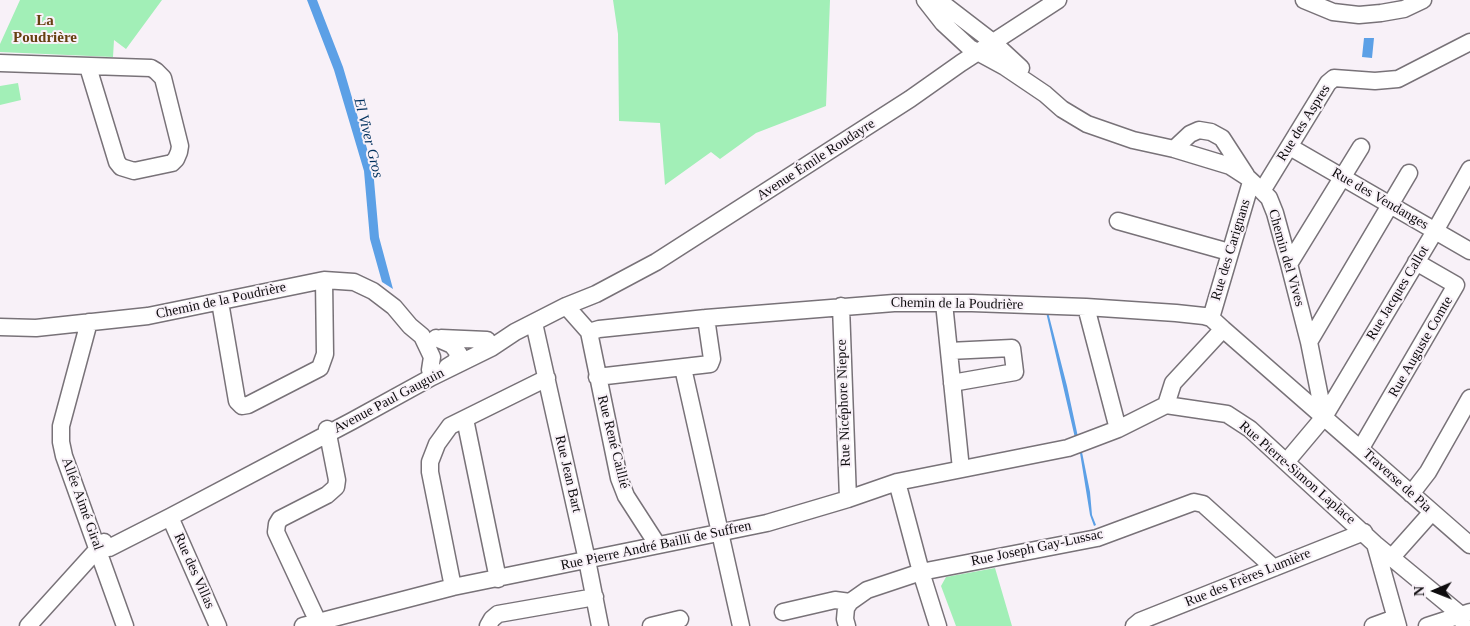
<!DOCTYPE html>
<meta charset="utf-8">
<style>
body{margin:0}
#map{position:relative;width:1470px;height:626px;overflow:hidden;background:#f8f1f8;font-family:"Times New Roman",serif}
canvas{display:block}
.north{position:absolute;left:1410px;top:566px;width:50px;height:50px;-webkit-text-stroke:4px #f8f1f8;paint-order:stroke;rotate:269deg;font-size:14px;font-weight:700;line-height:20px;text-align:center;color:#0e0c0e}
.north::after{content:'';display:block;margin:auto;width:18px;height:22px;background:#0e0c0e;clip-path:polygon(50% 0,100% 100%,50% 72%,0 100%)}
</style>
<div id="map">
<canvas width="1470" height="626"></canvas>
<div class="north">N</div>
</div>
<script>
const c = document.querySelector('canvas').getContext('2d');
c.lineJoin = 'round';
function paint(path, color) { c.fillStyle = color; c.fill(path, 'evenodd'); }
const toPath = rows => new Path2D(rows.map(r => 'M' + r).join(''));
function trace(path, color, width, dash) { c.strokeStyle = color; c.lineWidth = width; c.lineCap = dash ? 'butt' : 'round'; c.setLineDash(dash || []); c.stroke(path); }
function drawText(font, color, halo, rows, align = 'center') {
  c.font = font + ' "Times New Roman",serif'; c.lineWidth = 4; c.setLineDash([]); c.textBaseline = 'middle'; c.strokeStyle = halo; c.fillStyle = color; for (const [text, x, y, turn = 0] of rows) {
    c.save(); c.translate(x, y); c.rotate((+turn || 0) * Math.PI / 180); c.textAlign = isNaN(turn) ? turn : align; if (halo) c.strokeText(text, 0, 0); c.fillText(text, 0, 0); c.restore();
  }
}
const green = toPath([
 [20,0,162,0,126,49,114,40,113,57,0,52,0,44],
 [613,0,830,0,826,106,756,133,720,159,711,152,665,185,660,123,619,121,618,34],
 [18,83,21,100,0,105,0,86],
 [995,568,1012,626,956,626,941,586,946,577]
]);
const water = toPath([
 [307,0,317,0,343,67,373,169,379,237,393,289,382,282,370,239,364,171,334,70],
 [1364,38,1374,38,1372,58,1362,57],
 [1046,312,1048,312,1067,386,1078,437,1075,438],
 [1082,452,1090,492,1092,515,1096,525,1094,526,1090,515,1080,453]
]);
const minor = toPath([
 [925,0,943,23,970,48,1005,67,1045,94,1062,109,1087,124,1133,140,1174,149,1230,166,1247,177,1262,191,1269,198,1275,213,1289,264,1309,342,1324,417],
 [938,0,994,43,1021,68],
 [1304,0,1333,12,1359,15,1381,13,1404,9,1423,0],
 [0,63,151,68,156,71,163,78,180,146,179,152,176,159,172,163,134,171,121,167,117,162,88,67],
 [1290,147,1470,251],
 [1174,149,1190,134,1199,130,1211,132,1222,138,1246,175],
 [1262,191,1328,83,1334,78,1375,81,1398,79,1470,42],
 [1118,221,1229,252],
 [1289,264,1361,147],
 [220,302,237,401,242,406,248,405,320,368,325,354,324,280],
 [944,303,961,469],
 [566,306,589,332],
 [841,306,848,499],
 [1086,307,1118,429],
 [1211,318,1251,182],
 [89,322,61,426,61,442,64,456,125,626],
 [534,323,587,560,600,626],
 [0,327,36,328,148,316,324,280,354,282,373,291,394,307,410,326,422,336,432,357,430,370],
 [589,332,599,329,706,318,894,303,972,303,1086,307,1176,313,1204,316,1211,318,1223,329,1470,545],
 [589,332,619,478,626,496,657,544],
 [436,338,452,345,459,354,455,362,447,367],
 [441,338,487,340],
 [1309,342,1409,173],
 [949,351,1012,348,1015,372,952,383],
 [683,368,741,626],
 [597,377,710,364,712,359,706,318],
 [1166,405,1173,383,1223,329],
 [465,419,498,579],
 [1361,448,1456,285,1416,262],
 [1287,461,1324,417,1435,231,1470,169],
 [897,482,921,572,938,626],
 [1411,494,1428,472,1470,398],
 [170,517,218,626],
 [1375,544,1398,626],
 [98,550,109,548,170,517,352,421,432,377,491,348,515,332,566,306,596,294,656,262,910,99,961,63,1058,0],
 [1392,557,1432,512],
 [453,587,430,472,430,462,437,444,450,426,547,378],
 [783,612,835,600,850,602],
 [318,622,276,532,277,524,280,519,327,495,336,487,337,480,327,429],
 [28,626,104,542],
 [303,626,453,587,767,523,848,499,897,482,1068,448,1118,429,1166,405,1227,414,1250,429,1375,544,1461,615,1464,626],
 [488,626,492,619,498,614,595,597],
 [651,626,680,619],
 [847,626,845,619,846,608,850,602,867,590,921,572,1097,538,1194,502,1203,504,1274,568],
 [1134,626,1140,621,1364,532],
 [1373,626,1395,618],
 [1427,626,1470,612]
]);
const streetNames = [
 ["Rue des Aspres",1304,123,-58],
 ["Avenue Émile Roudayre",816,160,-33],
 ["Rue des Vendanges",1380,199,30],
 ["Rue des Carignans",1231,250,-73],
 ["Chemin del Vives",1286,258,74],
 ["Rue Jacques Callot",1398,293,-59],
 ["Chemin de la Poudrière",221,301,-12],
 ["Chemin de la Poudrière",957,304,1],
 ["Rue Auguste Comte",1421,347,-60],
 ["Avenue Paul Gauguin",389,401,-28],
 ["Rue Nicéphore Niepce",844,403,-92],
 ["Rue René Caillié",613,442,76],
 ["Rue Pierre-Simon Laplace",1297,473,41],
 ["Rue Jean Bart",568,474,77],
 ["Traverse de Pia",1397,481,42],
 ["Allée Aimé Giral",82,504,70],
 ["Rue Pierre André Bailli de Suffren",656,546,-12],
 ["Rue Joseph Gay-Lussac",1037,548,-12],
 ["Rue des Villas",194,571,66],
 ["Rue des Frères Lumière",1248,578,-22]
];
const neighbourhoodNames = [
 ["La",45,21],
 ["Poudrière",45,38]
];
const waterNames = [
 ["El Viver Gros",368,138,76]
];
paint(green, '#a2efb7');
paint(water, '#5ca0e6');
trace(minor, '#787278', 19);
trace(minor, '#fff', 16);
drawText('14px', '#0e0c0e', '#f8f1f8', streetNames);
drawText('bold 15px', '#674012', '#f8f1f8', neighbourhoodNames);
drawText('italic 15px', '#00315e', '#f8f1f8', waterNames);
</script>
